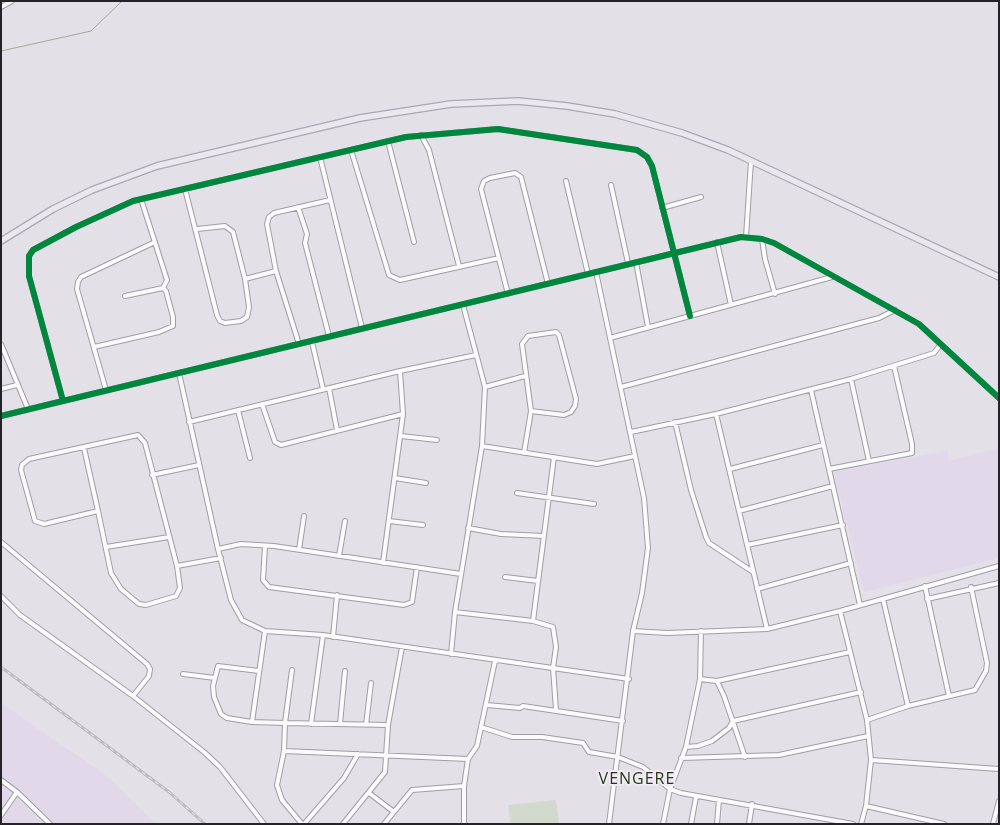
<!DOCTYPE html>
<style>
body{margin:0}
#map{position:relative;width:1000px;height:825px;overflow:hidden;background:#e4e0e8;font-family:"Open Sans",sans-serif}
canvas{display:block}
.frame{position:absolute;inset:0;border:2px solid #252228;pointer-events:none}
</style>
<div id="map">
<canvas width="1000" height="825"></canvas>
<div class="frame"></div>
</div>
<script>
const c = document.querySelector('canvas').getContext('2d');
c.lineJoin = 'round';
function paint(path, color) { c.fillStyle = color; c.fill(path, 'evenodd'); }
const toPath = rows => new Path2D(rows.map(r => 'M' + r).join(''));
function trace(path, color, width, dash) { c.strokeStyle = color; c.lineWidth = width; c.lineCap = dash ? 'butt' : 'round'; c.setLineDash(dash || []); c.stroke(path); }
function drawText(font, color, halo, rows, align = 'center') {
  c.font = font + ' "Open Sans",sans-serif'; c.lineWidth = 4; c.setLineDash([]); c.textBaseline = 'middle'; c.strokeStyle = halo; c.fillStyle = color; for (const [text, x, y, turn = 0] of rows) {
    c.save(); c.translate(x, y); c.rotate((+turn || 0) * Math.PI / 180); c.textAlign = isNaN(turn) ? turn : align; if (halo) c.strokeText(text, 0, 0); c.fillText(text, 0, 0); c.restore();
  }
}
const built = toPath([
 [999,448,999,558,864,592,833,471,947,451,949,461],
 [1,703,108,777,156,824,1,824]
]);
const green = toPath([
 [556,800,559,824,511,824,508,805]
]);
const stream = toPath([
 [1,51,91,31,122,1]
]);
const minor = toPath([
 [1,7,12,1],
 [421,135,429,150,459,266],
 [388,141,414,242],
 [351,150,389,275,400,280,499,258],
 [320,157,362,328],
 [566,181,588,274],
 [611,185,628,263],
 [185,189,217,315,220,321,225,323,241,321,247,317,249,307,245,279,233,232,225,226,197,229],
 [141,199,167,280,163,288],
 [298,207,307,234,305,243,329,336],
 [662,208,701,197],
 [746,237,751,161],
 [762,239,765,259,775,294],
 [717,242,731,305],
 [636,262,648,327],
 [596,272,644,498,648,548,642,593,633,631,609,824],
 [245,279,276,271],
 [508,294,481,189,484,181,490,178,515,173,521,177,548,284],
 [610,338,832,277],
 [312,342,323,389],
 [1,344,28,409],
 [299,344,276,271,267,224,269,217,274,213,330,200],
 [94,347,159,332,173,326,173,317,166,291,163,288,125,296],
 [179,373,218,549,231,600,242,620,265,631,323,635,629,679],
 [851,379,869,461],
 [485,387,525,376],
 [621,387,879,318,895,310],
 [329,388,337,430],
 [1,389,17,385],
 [106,390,77,289,78,282,81,277,155,242],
 [811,390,860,605],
 [63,401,29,276,29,256,33,250,76,227,133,201,406,137,498,129,637,150,647,157,652,166,690,316],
 [262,404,275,442,281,445,403,414,400,371],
 [238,410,250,458],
 [716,414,767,629],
 [1,416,741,237,762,239,774,243,919,324,999,398],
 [189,422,400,371,476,355],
 [675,422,691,490,706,537,709,543,753,572],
 [631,432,716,414,851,379,934,353,941,344],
 [401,436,437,440],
 [482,446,597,464,635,456],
 [84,448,98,511],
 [524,453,531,411,522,344,528,336,556,332,559,335,576,399,575,406,571,412,564,415,531,411],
 [730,469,823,445],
 [829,469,912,453,912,444,894,366],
 [152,475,199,465],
 [395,478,426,483],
 [517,493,594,504],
 [739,511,833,486],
 [389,521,423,525],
 [468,528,501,534,544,536],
 [1,542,147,664,150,669,149,676,133,696],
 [747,545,843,525],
 [265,546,263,580,269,587,404,605,412,602,417,567],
 [106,547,169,537],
 [218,549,241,544,274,546,461,574],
 [299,550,304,516],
 [339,556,345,521],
 [383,563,403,414],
 [177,566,180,588,176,596,146,605,139,604,121,589,111,573,98,511,44,524,35,521,21,470,22,465,29,459,138,435,145,443,177,566,221,558],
 [505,577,538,581],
 [925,586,949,696],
 [757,589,851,563],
 [1,596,20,615,133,696,204,752,220,767,264,824],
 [883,599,908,706],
 [927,599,999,583],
 [840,611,867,720,871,760,866,806,861,824],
 [455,612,533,621,553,627,556,647,553,668,556,710],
 [533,621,554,457],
 [633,631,668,633,767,629,840,611,999,566],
 [333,637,337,595],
 [451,654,455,612,482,446,485,387,463,305],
 [259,671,218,666,213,686,214,697,221,714,227,718,252,722,285,723,292,670],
 [183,674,215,678],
 [700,679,717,681,850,652],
 [717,681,724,696,745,757],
 [487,705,520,708,523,706,623,721],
 [867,720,908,706,975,690,986,671,987,663,971,587],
 [252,722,265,631],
 [311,724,323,635],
 [340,724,345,671],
 [366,725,371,683],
 [388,725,402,647],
 [481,727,512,737,542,737,583,743,589,752,618,757,643,767,670,789,681,793,853,824],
 [686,747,698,746,712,741,729,728,733,721,861,692],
 [284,751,468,759,477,746,495,661],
 [681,758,779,755,868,736],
 [871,760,999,769],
 [1,780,17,792,50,824],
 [369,793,394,812],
 [866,806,944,824],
 [1,815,17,792],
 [302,824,282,800,277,785,284,751,285,723,388,725,385,772,343,824],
 [304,824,344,778,358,754],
 [384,824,412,790,464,786],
 [464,824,464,786,468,759],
 [663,824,670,789,686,747,700,679,701,631],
 [691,824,696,797],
 [717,824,719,800],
 [749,824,752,804],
 [993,824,999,801]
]);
const primary = toPath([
 [1,241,53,209,92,190,157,166,360,118,451,104,518,101,567,106,615,114,682,133,728,150,999,277]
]);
const rail = toPath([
 [1,667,169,792,205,824]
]);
const cycleway = toPath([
 [63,401,29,276,29,256,33,250,76,227,133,201,406,137,498,129,637,150,647,157,652,166,690,316],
 [1,416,741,237,762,239,774,243,919,324,999,398]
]);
const neighbourhoodNames = [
 ["VENGERE",637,779]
];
paint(built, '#e1d8e9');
paint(green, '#d1d8cc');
trace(stream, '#a0a999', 1);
trace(minor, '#a19da4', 6);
trace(primary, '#aea5b5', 8);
trace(minor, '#fbfafc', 4);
trace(primary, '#ebe7ef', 5.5);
trace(rail, '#bcbbbd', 3);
trace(rail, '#f2e9fa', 1, [4]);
trace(cycleway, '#00873e', 6);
c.letterSpacing = '1px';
drawText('16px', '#233b08', '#f2e9fa', neighbourhoodNames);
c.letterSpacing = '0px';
</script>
